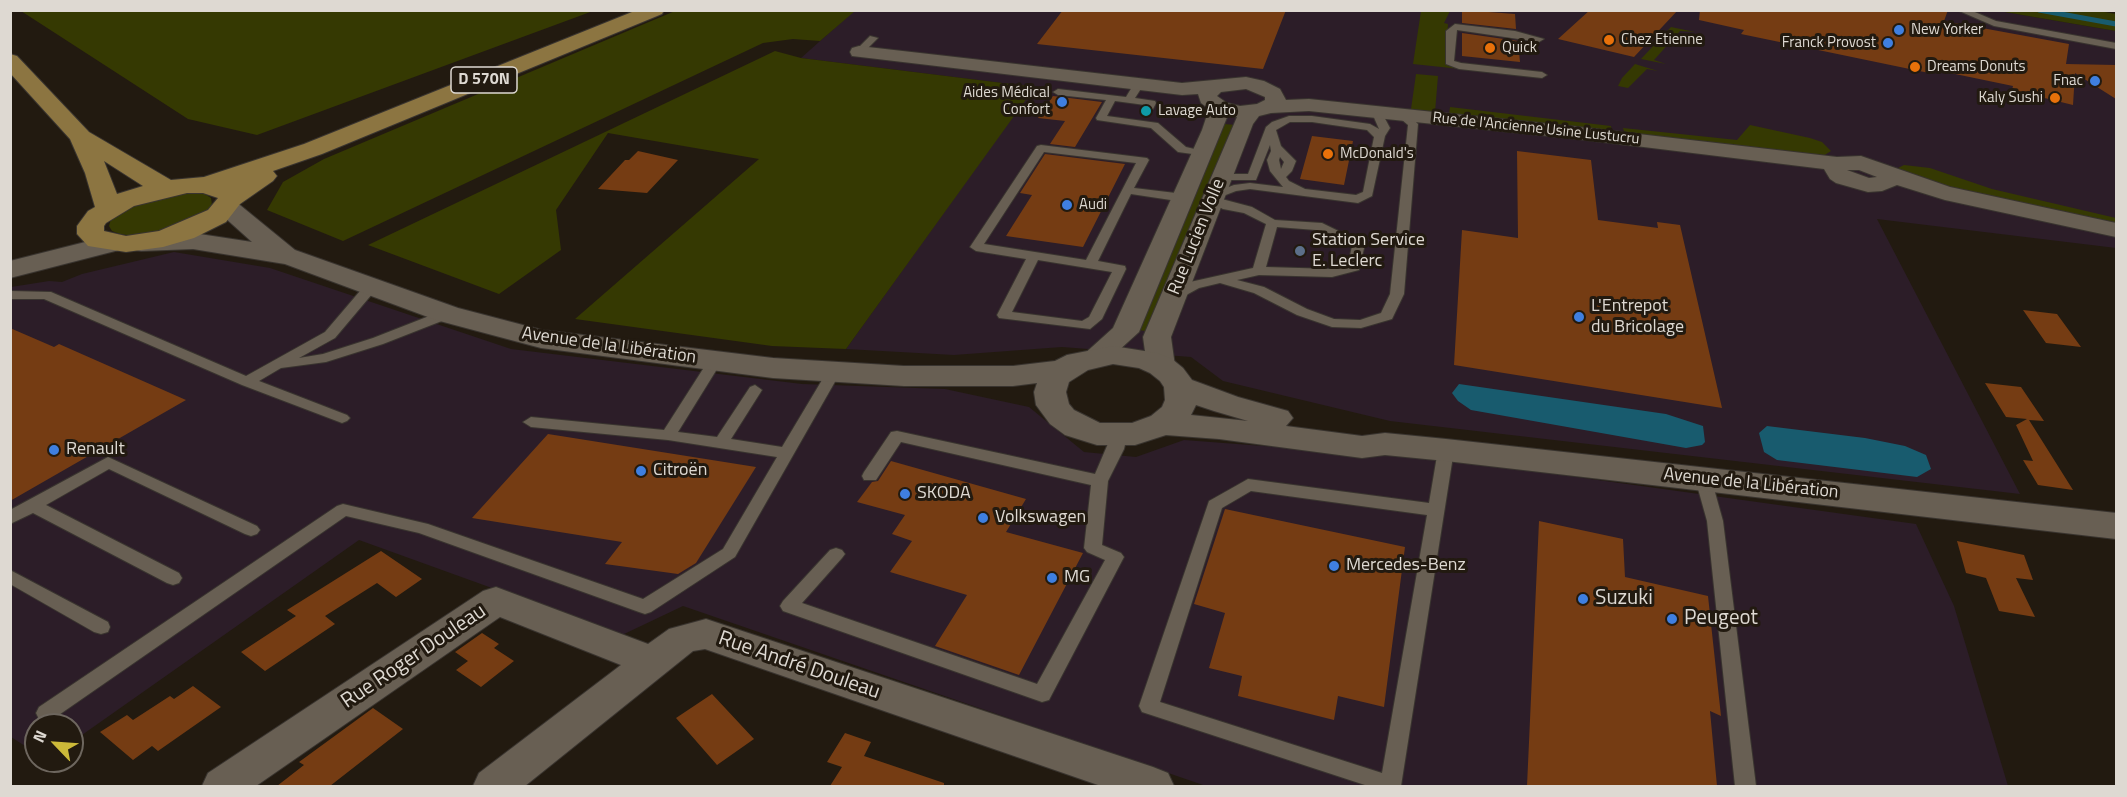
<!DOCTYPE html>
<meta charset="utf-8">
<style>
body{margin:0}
#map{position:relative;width:2127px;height:797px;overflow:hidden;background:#221a10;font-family:"Titillium Web",sans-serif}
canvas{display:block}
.frame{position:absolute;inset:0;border:12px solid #ded9d2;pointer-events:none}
.north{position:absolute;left:24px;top:713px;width:60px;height:60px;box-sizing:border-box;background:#221a10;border:2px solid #6d665e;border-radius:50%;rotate:295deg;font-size:16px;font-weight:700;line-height:24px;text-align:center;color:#ded9d2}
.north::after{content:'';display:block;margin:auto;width:21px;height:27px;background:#ccb939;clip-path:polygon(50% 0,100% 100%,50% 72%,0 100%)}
</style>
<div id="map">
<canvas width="2127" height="797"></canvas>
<div class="frame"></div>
<div class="north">N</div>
</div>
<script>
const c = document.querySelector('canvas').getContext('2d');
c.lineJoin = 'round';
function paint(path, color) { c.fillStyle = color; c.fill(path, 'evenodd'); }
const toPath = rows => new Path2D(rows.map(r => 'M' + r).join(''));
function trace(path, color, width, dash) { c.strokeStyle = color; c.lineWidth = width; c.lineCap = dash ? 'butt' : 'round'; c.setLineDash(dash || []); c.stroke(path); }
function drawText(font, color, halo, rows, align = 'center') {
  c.font = font + ' "Titillium Web",sans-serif'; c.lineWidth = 6; c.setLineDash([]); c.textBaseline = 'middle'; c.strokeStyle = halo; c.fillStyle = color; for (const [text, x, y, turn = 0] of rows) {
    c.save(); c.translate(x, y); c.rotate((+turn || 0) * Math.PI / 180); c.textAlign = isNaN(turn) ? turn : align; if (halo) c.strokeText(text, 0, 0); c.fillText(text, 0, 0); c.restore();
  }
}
const commercial = toPath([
 [855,10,1999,11,2116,31,2116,248,1877,219,2020,494,1390,421,1223,381,1191,357,1062,347,954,355,846,349,1034,87,801,58],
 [174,252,270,268,511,349,802,384,945,389,1029,407,1084,452,1136,457,1184,440,1396,456,1504,467,1916,524,1954,606,2008,786,1206,786,683,606,622,635,359,540,72,742,72,725,36,725,36,753,11,737,11,287,49,281,62,282,82,274]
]);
const green = toPath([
 [21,11,593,11,257,135,188,119],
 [675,11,855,11,820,41,793,39,763,43,343,241,267,210,283,182,324,159],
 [1421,11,1450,11,1444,23,1448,24,1446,63,1536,77,1413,64],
 [1999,11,2099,11,2116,14,2116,31],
 [1671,27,1695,32,1680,31,1654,60,1666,64,1641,59],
 [775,51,801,58,1035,87,846,349,772,346,575,319,759,159,608,133,556,210,561,250,499,294,368,245],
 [1635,64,1658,71,1647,69,1628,88,1618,86,1622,78],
 [1416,74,1438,76,1435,112,1411,109],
 [1450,107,1611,126,1612,133,1449,114],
 [1224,124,1236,125,1153,332,1138,330],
 [1750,125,1810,138,1822,142,1831,151,1823,156,1625,135,1623,128,1737,140],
 [1904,165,1930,168,1992,189,2116,218,2116,224,2080,219,1940,188,1898,171,1898,168],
 [193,192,205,194,211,198,212,205,207,212,165,232,133,236,120,234,112,231,109,226,111,219,144,200]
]);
const water = toPath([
 [1459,384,1666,414,1703,426,1705,442,1702,445,1686,448,1471,410,1458,401,1452,393],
 [1767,426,1865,438,1905,446,1926,455,1931,469,1917,477,1777,460,1764,452,1759,433]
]);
const stream = toPath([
 [2039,10,2116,24]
]);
const building = toPath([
 [1063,10,1286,10,1263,69,1037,44],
 [1462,10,1515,14,1516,29,1462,23],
 [1590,10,1678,10,1634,57,1558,39],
 [1700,10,1948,10,1944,21,2069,44,2066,64,2116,65,2116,99,2075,73,2073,105,2012,90,2013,86,1931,69,1929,73,1741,34,1744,30,1699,20],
 [1462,33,1518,41,1520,62,1462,56],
 [1053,96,1102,102,1075,147,1050,144,1065,121,1038,118],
 [1312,136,1353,141,1344,185,1300,179],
 [638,151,678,160,647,193,598,189,625,160,629,160],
 [1517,151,1591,160,1598,220,1658,228,1657,222,1680,225,1722,408,1454,365,1462,230,1518,238],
 [1045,154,1125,164,1083,247,1006,236,1032,195,1020,193],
 [2023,310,2057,314,2081,347,2046,343],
 [10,328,54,347,59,344,186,400,10,501],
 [1985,383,2021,387,2044,421,2029,420,2073,490,2038,485,2023,460,2033,461,2016,425,2027,419,2006,417],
 [548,434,756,467,696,563,678,574,605,564,622,542,472,518],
 [891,461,1026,499,1006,532,1083,553,1019,675,935,646,967,595,890,572,912,541,892,534,905,515,857,502,872,482,878,481],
 [1225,509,1405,547,1384,707,1338,696,1334,720,1238,696,1242,676,1209,668,1225,613,1194,604],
 [1539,521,1623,539,1625,577,1708,596,1721,716,1710,711,1717,786,1527,786],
 [1957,541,2024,555,2033,580,2016,578,2035,617,1999,611,1986,578,1966,573],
 [381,551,422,579,396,597,377,583,325,616,335,624,265,671,241,652,296,616,287,610],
 [482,633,499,644,494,648,514,661,481,687,456,670,468,661,455,652],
 [193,686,221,707,158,751,152,746,133,760,100,732,127,715,133,720,170,696,174,699],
 [712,694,754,739,717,765,676,718],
 [373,708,403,729,330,786,277,786,304,765,299,762],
 [845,733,871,742,864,756,944,783,944,786,830,786,842,767,827,762]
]);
const service = toPath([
 [1957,10,1970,10,1996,21,2116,43,2116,49,1994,26,1957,10],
 [1455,24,1515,31,1544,39,1539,42,1457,30,1454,61,1461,63,1542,72,1547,75,1542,78,1459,69,1446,64,1446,31,1455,24],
 [870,36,878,38,862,54,856,54,856,50,870,36],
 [1135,82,1144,84,1135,98,1155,101,1156,103,1153,109,1145,109,1145,105,1115,101,1107,116,1158,123,1186,147,1207,152,1207,156,1178,152,1151,128,1097,120,1096,118,1106,100,1058,95,1053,92,1058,89,1126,97,1135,82],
 [1377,110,1381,111,1390,128,1385,136,1372,196,1358,203,1250,189,1236,191,1218,198,1252,207,1275,220,1322,223,1365,244,1359,270,1332,277,1259,275,1237,280,1264,287,1307,309,1334,319,1360,320,1381,313,1390,294,1408,125,1401,119,1387,114,1392,111,1409,115,1418,124,1404,294,1392,319,1361,328,1332,327,1297,315,1254,293,1220,283,1199,288,1179,299,1169,299,1167,296,1169,293,1190,282,1253,268,1266,224,1244,213,1223,209,1206,200,1210,194,1234,185,1250,183,1283,187,1270,171,1267,160,1271,151,1270,145,1256,180,1222,180,1216,177,1222,174,1248,174,1266,127,1272,122,1289,116,1312,116,1370,124,1379,129,1372,113,1377,110],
 [1290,122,1312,122,1367,130,1374,137,1363,192,1356,195,1305,189,1289,181,1286,177,1292,171,1296,161,1281,146,1276,130,1290,122],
 [1280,157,1284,162,1281,169,1279,160,1280,157],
 [1277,227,1316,230,1352,246,1348,265,1332,269,1266,267,1277,227],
 [1041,145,1147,158,1149,160,1134,188,1184,194,1190,198,1184,202,1131,194,1098,261,1125,266,1126,269,1102,319,1090,329,999,318,997,315,1026,259,976,251,970,247,1037,146,1041,145],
 [1044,152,1136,163,1086,260,984,244,1044,152],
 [1038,260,1112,272,1089,317,1082,321,1012,312,1038,260],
 [371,283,378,287,335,338,299,358,323,354,373,338,442,311,452,311,454,314,452,317,383,344,326,362,281,368,259,381,347,415,350,418,347,421,342,423,242,385,44,299,10,299,10,291,51,292,246,376,325,332,366,284,371,283],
 [715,357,722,361,678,432,717,437,750,387,755,385,762,390,731,439,782,447,828,370,833,369,840,373,735,557,651,612,645,614,639,612,419,533,346,516,53,719,46,721,39,719,36,713,39,707,337,506,343,504,428,524,643,599,723,549,777,457,668,440,531,427,523,422,531,417,664,430,710,358,715,357],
 [897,431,1095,474,1113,432,1125,432,1127,436,1124,449,1108,481,1102,545,1121,553,1124,557,1049,700,1042,702,783,611,780,606,783,601,830,550,836,548,842,550,845,554,842,558,802,603,1037,684,1105,560,1087,552,1084,548,1091,485,901,442,876,480,864,480,862,476,864,472,891,432,897,431],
 [1446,445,1454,450,1401,786,1368,786,1142,712,1139,706,1209,501,1248,479,1429,503,1438,450,1446,445],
 [1251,491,1427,515,1382,773,1160,702,1222,508,1251,491],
 [108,457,257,526,260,530,257,534,251,536,245,534,109,469,46,505,179,573,182,578,179,583,173,585,167,583,33,513,10,524,10,510,108,457],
 [1703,473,1709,474,1711,478,1723,521,1756,786,1735,786,1707,521,1695,478,1697,474,1703,473],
 [10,570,108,622,110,627,108,632,101,634,94,632,10,584,10,570]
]);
const minor = toPath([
 [859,46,1182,83,1246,77,1264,81,1280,89,1286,100,1309,99,1578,127,1837,157,1861,156,1950,187,2116,223,2116,237,1945,200,1897,185,1882,191,1868,192,1836,183,1830,179,1824,169,1578,139,1309,111,1271,113,1259,116,1253,124,1171,337,1175,366,1171,372,1161,375,1151,372,1147,366,1143,337,1237,117,1228,115,1139,332,1106,362,1096,365,1086,362,1082,356,1113,328,1202,130,1209,109,1201,103,1198,94,1182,95,852,56,850,52,852,48,859,46],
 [1246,89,1265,97,1265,100,1257,104,1240,106,1227,103,1217,96,1221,92,1246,89],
 [1847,170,1859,170,1877,177,1869,178,1847,170],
 [496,587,648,644,669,629,706,619,1153,767,1168,773,1174,786,1101,786,705,649,693,651,525,786,473,786,479,773,621,665,500,617,256,786,202,786,208,773,483,591,496,587]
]);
const tertiary = toPath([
 [113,235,123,237,127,243,123,249,10,278,10,261,113,235]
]);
const secondary = toPath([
 [226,199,235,201,295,250,458,308,542,330,773,358,904,366,1013,366,1055,361,1067,355,1113,346,1157,353,1172,359,1183,368,1192,380,1238,397,1288,411,1293,418,1286,426,1362,436,1385,433,1446,439,2116,513,2116,539,1446,461,1385,455,1362,458,1219,439,1166,435,1135,445,1097,445,1065,435,1050,424,1036,405,1034,392,1037,383,1013,386,904,386,773,378,541,348,436,320,285,264,193,249,141,251,131,249,127,243,131,237,141,235,193,233,252,242,213,207,217,201,226,199],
 [1113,364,1139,368,1150,373,1160,381,1164,387,1165,400,1162,407,1151,416,1132,423,1100,423,1074,410,1069,404,1066,392,1069,382,1088,370,1113,364],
 [1196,405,1214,411,1248,421,1191,415,1196,405]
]);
const primary = toPath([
 [637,10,664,10,662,14,322,154,273,171,277,176,273,181,240,204,226,222,194,238,163,247,126,252,88,246,77,234,77,226,88,211,95,207,85,173,70,139,10,73,10,54,17,56,89,132,171,180,204,177,304,144,637,10],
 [104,161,143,186,117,194,104,161],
 [187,193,203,193,218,198,208,210,159,231,126,236,104,231,104,226,106,223,134,206,187,193]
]);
const markers = [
 [1899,30,6,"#3f7fe0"],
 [1609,40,6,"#e8710a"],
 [1888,43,6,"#3f7fe0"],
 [1490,48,6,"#e8710a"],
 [1915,67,6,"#e8710a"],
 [2095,81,6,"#3f7fe0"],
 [2055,98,6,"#e8710a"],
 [1062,102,6,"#3f7fe0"],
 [1146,111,6,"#0f9aa8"],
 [1328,154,6,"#e8710a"],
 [1067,205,6,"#3f7fe0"],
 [1300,251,6,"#5c6f8a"],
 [1579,317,6,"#3f7fe0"],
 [54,450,6,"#3f7fe0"],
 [641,471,6,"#3f7fe0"],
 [905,494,6,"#3f7fe0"],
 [983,518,6,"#3f7fe0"],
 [1334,566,6,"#3f7fe0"],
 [1052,578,6,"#3f7fe0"],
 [1583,599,6,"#3f7fe0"],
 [1672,619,6,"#3f7fe0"]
];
const farPoinames = [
 ["New Yorker",1911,30],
 ["Chez Etienne",1621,40],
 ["Franck Provost",1876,43,"right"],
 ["Quick",1502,48],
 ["Dreams Donuts",1927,67],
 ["Fnac",2083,81,"right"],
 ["Aides Médical",1050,93,"right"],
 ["Confort",1050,110,"right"],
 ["Kaly Sushi",2043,98,"right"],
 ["Lavage Auto",1158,111],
 ["McDonald's",1340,154],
 ["Audi",1079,205]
];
const farStreetnames = [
 ["Rue de l'Ancienne Usine Lustucru",1536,129,6]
];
const shields = [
 [484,80,66]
];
const shieldNames = [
 ["D 570N",484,80]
];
const streetNames = [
 ["Rue Lucien Volle",1197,237,-68],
 ["Avenue de la Libération",609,346,8],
 ["Avenue de la Libération",1751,484,6]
];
const poiNames = [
 ["Station Service",1312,241],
 ["E. Leclerc",1312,262],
 ["L'Entrepot",1591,307],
 ["du Bricolage",1591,328],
 ["Renault",66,450],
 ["Citroën",653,471],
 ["SKODA",917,494],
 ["Volkswagen",995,518],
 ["Mercedes-Benz",1346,566],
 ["MG",1064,578]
];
const nearPoinames = [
 ["Suzuki",1595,599],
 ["Peugeot",1684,619]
];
const nearStreetnames = [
 ["Rue Roger Douleau",414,657,-34],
 ["Rue André Douleau",799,666,19]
];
paint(commercial, '#2c1d28');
paint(green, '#353902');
paint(water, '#185b6e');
trace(stream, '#185b6e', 5);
paint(building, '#753c13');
trace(service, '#39342f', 2);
trace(minor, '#39342f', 2);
trace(tertiary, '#39342f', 2);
trace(secondary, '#39342f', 2);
trace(primary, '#39342f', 2);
paint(service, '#685f53');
paint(minor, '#685f53');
paint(tertiary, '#685f53');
paint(secondary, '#685f53');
paint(primary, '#8c7541');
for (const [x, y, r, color] of markers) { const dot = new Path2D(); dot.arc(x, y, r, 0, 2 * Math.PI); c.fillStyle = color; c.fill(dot); trace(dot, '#221a10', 2); }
drawText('15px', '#ded9d2', '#221a10', farPoinames, 'left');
drawText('15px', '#ded9d2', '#221a10', farStreetnames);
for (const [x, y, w] of shields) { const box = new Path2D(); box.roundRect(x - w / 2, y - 13, w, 26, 4.5); c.fillStyle = '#221a10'; c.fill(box); trace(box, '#ded9d2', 1.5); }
drawText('bold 16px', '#ded9d2', null, shieldNames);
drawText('18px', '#ded9d2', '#221a10', streetNames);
drawText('18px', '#ded9d2', '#221a10', poiNames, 'left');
drawText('21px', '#ded9d2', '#221a10', nearPoinames, 'left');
drawText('21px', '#ded9d2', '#221a10', nearStreetnames);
</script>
